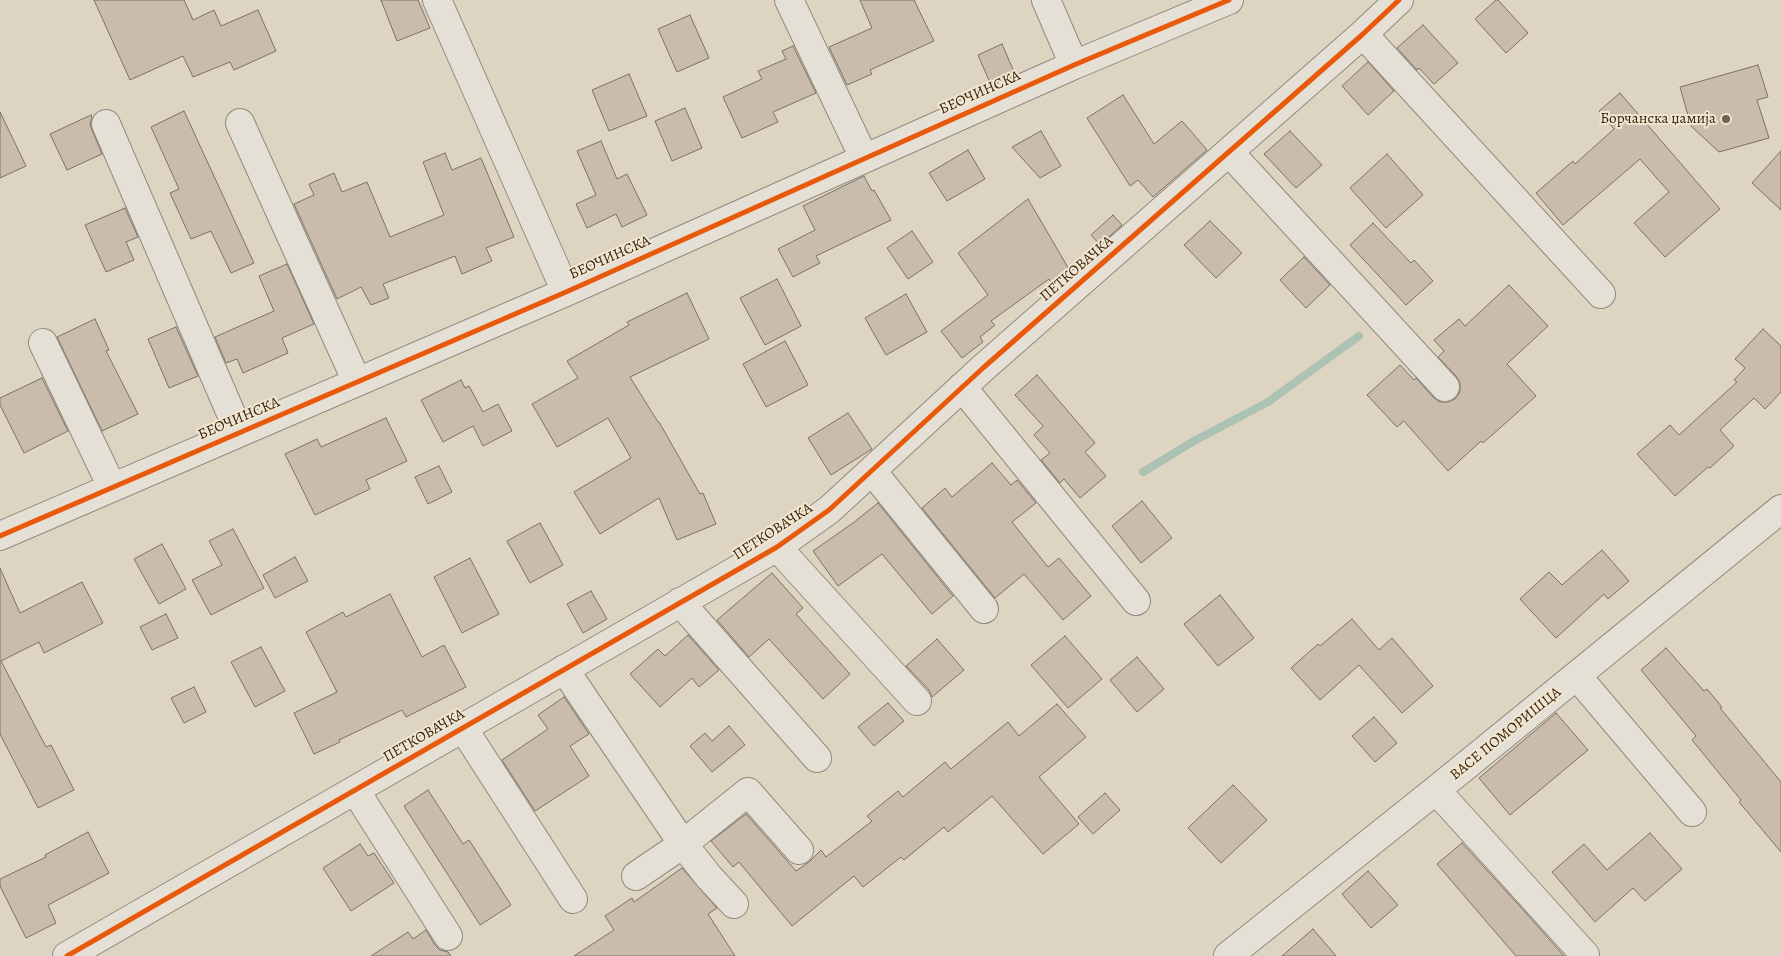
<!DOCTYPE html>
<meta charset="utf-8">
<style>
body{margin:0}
canvas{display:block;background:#ddd4c1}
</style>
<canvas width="1781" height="956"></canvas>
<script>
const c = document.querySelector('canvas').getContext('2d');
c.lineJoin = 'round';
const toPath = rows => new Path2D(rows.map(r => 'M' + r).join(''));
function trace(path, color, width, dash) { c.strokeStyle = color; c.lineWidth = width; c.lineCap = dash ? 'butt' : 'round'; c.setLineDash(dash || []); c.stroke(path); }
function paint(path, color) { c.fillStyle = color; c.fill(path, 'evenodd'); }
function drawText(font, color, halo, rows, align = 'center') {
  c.font = font + ' Alegreya,serif'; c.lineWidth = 4; c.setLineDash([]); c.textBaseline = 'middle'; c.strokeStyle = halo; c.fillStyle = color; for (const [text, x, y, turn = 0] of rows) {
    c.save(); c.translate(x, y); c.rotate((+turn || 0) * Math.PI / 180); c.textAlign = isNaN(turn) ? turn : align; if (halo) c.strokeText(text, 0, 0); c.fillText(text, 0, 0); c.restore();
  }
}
const stream = toPath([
 [1143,472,1194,441,1268,402,1359,336]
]);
const building = toPath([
 [94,0,184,0,193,20,214,10,221,26,258,10,276,51,234,70,230,62,193,77,183,56,130,80,94,0],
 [381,0,418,0,430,28,397,41,381,0],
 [860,0,914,0,934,41,870,70,872,74,847,85,829,47,872,28,860,0],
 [1496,0,1498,0,1528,33,1506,53,1475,19,1496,0],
 [690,15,709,58,677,72,658,29,690,15],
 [1423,25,1458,63,1434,84,1419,68,1417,70,1397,48,1423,25],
 [1002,44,1015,74,991,85,978,55,1002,44],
 [793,46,816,93,773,112,778,122,742,138,723,97,762,79,758,71,786,59,782,51,793,46],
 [1368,62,1394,91,1368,115,1342,86,1368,62],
 [1758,65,1768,97,1757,100,1769,138,1719,152,1691,126,1680,87,1758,65],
 [629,74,647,116,609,131,592,90,629,74],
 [1620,93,1720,209,1665,257,1634,223,1669,192,1640,159,1563,225,1536,193,1573,161,1575,164,1614,129,1599,111,1620,93],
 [1123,95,1154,144,1182,121,1207,150,1153,197,1138,180,1130,186,1087,118,1123,95],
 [685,108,702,148,672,161,655,121,685,108],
 [184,111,254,263,231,273,211,231,191,239,170,193,179,189,151,127,184,111],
 [0,112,26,166,0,178,0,112],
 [91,115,92,118,90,123,92,130,102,154,67,170,50,134,91,115],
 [1041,131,1061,166,1040,178,1012,147,1041,131],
 [1290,131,1322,165,1296,188,1264,154,1290,131],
 [601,141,617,179,627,174,647,215,622,227,616,214,587,228,576,204,596,195,577,151,601,141],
 [968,150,985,179,947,201,929,173,968,150],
 [1781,151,1781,210,1752,183,1781,151],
 [445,153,452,170,481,158,514,237,486,248,492,261,462,274,455,256,383,284,389,298,371,305,361,287,337,299,294,204,314,195,309,184,334,173,342,192,367,182,390,237,444,215,423,162,445,153],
 [1387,154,1423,195,1386,228,1350,188,1387,154],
 [864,176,872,191,874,190,891,220,816,256,820,263,793,277,778,249,815,230,803,206,864,176],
 [1028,199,1070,271,1053,286,1049,279,991,321,995,325,980,337,983,342,962,358,941,331,988,295,958,253,1028,199],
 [125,208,138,237,126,242,134,260,106,272,85,225,125,208],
 [1113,215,1122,225,1100,245,1091,235,1113,215],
 [1210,221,1242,253,1216,278,1184,245,1210,221],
 [1373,223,1411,263,1414,260,1433,281,1406,305,1350,245,1373,223],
 [912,231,933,262,908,279,887,248,912,231],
 [1304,257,1330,285,1306,308,1280,280,1304,257],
 [287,264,314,324,282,338,288,353,243,373,237,359,226,363,215,337,274,311,259,276,287,264],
 [777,279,801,326,765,345,740,298,777,279],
 [1509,285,1548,326,1507,364,1536,396,1483,443,1481,441,1448,471,1404,421,1397,427,1367,395,1400,365,1414,380,1416,378,1434,398,1440,402,1448,402,1455,399,1460,392,1460,383,1456,376,1438,357,1444,351,1434,340,1459,319,1465,326,1509,285],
 [687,293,709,339,630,377,658,422,659,422,700,494,703,493,716,524,677,540,659,498,600,534,574,492,631,458,608,418,557,447,532,404,578,378,567,361,629,325,627,322,687,293],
 [906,294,927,332,886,355,865,318,906,294],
 [95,319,109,350,106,351,138,414,102,431,57,337,95,319],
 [176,327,198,376,169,388,148,339,176,327],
 [1763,329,1781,346,1781,392,1765,409,1754,398,1720,430,1734,446,1710,468,1708,467,1675,496,1637,454,1670,425,1679,435,1737,382,1734,380,1745,368,1735,359,1763,329],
 [785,341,808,385,766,407,743,364,785,341],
 [1037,375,1095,443,1085,452,1106,476,1080,498,1064,479,1060,483,1041,460,1050,453,1034,435,1043,426,1015,395,1037,375],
 [42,378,68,431,24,453,0,405,0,398,42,378],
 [461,380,465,388,469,386,483,412,498,404,512,431,483,446,473,426,443,442,421,400,461,380],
 [848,413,872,449,831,475,808,438,848,413],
 [386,418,407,461,366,480,370,489,315,515,285,454,317,439,321,447,386,418],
 [992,463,1011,485,1017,480,1036,503,1012,522,1048,567,1059,558,1091,596,1063,620,1024,574,995,598,922,508,945,488,952,497,992,463],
 [439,466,452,492,428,504,415,477,439,466],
 [1142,501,1172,538,1141,563,1112,526,1142,501],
 [878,503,953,596,932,614,882,554,838,586,813,551,853,523,878,503],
 [540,523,563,565,530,583,507,541,540,523],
 [233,529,264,588,211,615,192,580,222,565,209,541,233,529],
 [162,544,186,589,159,604,134,559,162,544],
 [1602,550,1629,581,1608,599,1604,594,1556,638,1520,599,1549,572,1562,585,1602,550],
 [295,557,308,581,275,598,263,575,295,557],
 [470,558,499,614,462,633,434,577,470,558],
 [0,568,20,613,82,582,103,623,44,653,39,642,1,661,46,747,51,745,74,790,38,808,0,734,0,568],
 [772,573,803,608,796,614,850,674,823,699,769,639,749,657,717,620,772,573],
 [591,591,607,619,583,633,567,604,591,591],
 [390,594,422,657,444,645,466,687,406,717,402,710,339,740,340,742,314,754,294,713,337,692,306,632,343,612,346,617,390,594],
 [1220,595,1254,638,1218,666,1184,624,1220,595],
 [166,614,178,638,152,650,140,627,166,614],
 [1352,619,1379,650,1392,638,1433,686,1402,713,1359,665,1320,700,1291,668,1318,644,1320,646,1352,619],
 [688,635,719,670,699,687,692,678,660,707,630,674,658,649,665,656,688,635],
 [1065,636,1102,679,1068,708,1031,665,1065,636],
 [937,639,964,670,932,697,929,690,906,666,937,639],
 [261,647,285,691,255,707,231,662,261,647],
 [1666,648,1704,691,1707,689,1722,707,1720,708,1781,782,1781,852,1739,802,1741,800,1692,740,1696,736,1641,670,1666,648],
 [1137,657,1164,689,1137,712,1110,680,1137,657],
 [194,687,206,712,184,723,171,698,194,687],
 [564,697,589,734,570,746,589,776,535,811,502,760,548,729,538,715,564,697],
 [888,703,904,721,874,746,858,727,888,703],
 [1057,704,1086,737,1039,777,1079,824,1043,854,992,796,948,832,944,827,904,860,901,857,863,887,854,876,792,926,739,862,733,867,711,841,746,814,796,871,809,862,821,850,826,857,872,821,867,816,898,791,903,797,945,762,951,769,1008,722,1019,736,1057,704],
 [1556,713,1588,750,1510,815,1479,778,1556,713],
 [1374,717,1397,743,1375,762,1352,736,1374,717],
 [729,726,745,745,712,772,690,746,705,733,712,741,729,726],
 [1233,785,1267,820,1221,863,1188,828,1233,785],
 [428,790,463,844,469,840,511,905,480,925,404,806,428,790],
 [1105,793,1120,810,1093,834,1078,817,1105,793],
 [88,832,109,873,48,905,56,923,26,938,0,886,0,879,46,857,45,855,88,832],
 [1650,833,1682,869,1645,901,1633,888,1595,922,1552,872,1584,844,1607,870,1650,833],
 [1462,843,1526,913,1564,956,1516,956,1437,864,1462,843],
 [360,844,368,856,374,853,394,883,351,911,323,868,360,844],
 [682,868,717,908,708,914,735,956,574,956,614,930,605,916,632,898,634,902,682,868],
 [1368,871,1398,905,1371,928,1342,894,1368,871],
 [1313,929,1336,956,1282,956,1313,929],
 [426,930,435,945,440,950,448,952,451,956,371,956,408,932,413,939,426,930]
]);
const minor = toPath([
 [437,0,566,292],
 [789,0,864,158],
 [1046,0,1074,65],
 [1363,34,1601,294],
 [240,123,357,382],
 [106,124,239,432],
 [1229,152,1445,387],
 [43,343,112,487],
 [962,387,1136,601],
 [872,471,984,609],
 [0,536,566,292,1074,65,1229,0],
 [777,547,917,701],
 [680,602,817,758],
 [564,669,683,844,709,877,734,904],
 [1577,676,1692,812],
 [463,728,573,899],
 [355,790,448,936],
 [1436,790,1585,955],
 [636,876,683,844,748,792,799,850],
 [67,956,777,547,829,510,983,368,1363,34,1399,0],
 [1228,956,1436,790,1781,509]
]);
const cycleway = toPath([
 [0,536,566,292,1074,65,1229,0],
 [67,956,777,547,829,510,983,368,1363,34,1399,0]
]);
const markers = [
 [1726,119,5,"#70604c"]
];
const streetNames = [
 ["БЕОЧИНСКА",980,93,-24],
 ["БЕОЧИНСКА",610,258,-24],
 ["ПЕТКОВАЧКА",1077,269,-41],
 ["БЕОЧИНСКА",239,419,-23],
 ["ПЕТКОВАЧКА",773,532,-33],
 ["ВАСЕ ПОМОРИШЦА",1506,734,-39],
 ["ПЕТКОВАЧКА",424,736,-30]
];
const poiNames = [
 ["Борчанска џамија",1716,119]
];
trace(stream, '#acc2b2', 8);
paint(building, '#cabcac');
trace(building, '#7a7265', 1);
trace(minor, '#928a7d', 30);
trace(minor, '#e5e0d6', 28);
trace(cycleway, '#e8590c', 5);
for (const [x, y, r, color] of markers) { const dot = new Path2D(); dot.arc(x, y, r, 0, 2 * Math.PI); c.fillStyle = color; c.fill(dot); trace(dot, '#f1e6cf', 2); }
drawText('15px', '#36210d', '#f1e6cf', streetNames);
drawText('15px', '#36210d', '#f1e6cf', poiNames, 'right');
</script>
